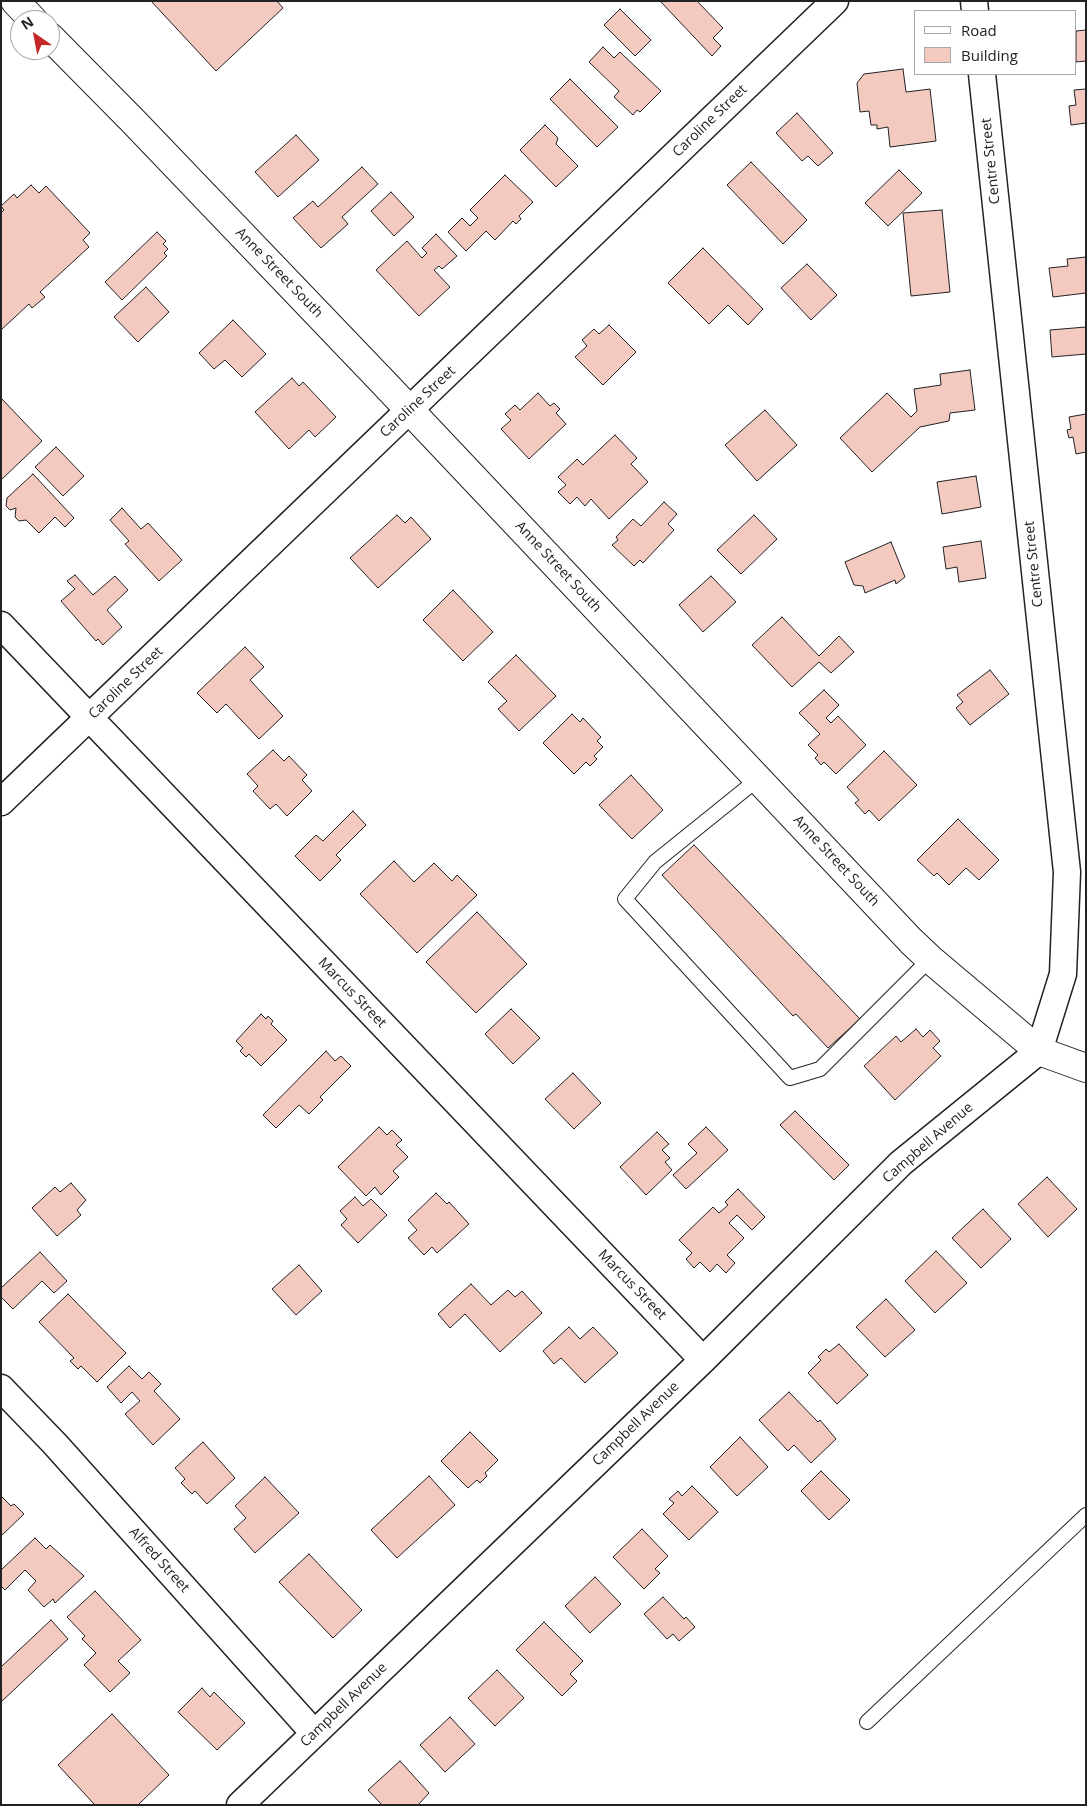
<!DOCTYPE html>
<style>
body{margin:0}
#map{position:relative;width:1087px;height:1806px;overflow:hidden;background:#fff;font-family:"Open Sans",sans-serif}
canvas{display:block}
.frame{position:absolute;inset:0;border:2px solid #222;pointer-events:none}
.legend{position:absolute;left:914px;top:10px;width:162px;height:65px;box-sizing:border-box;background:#fff;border:1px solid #a7a7a7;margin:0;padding:6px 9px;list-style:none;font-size:15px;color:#222}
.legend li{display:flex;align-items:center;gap:10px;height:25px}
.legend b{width:25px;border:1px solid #a7a7a7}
.north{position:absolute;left:10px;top:10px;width:50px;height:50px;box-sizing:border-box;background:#fff;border:1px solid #a7a7a7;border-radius:50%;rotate:327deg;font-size:14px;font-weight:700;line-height:20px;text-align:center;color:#222}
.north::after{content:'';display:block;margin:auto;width:18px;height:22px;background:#c62828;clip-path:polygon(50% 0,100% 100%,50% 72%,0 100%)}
</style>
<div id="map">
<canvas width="1087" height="1806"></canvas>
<div class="frame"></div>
<ul class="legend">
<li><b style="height:6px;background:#fff"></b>Road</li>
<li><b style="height:14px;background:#f3c9c0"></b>Building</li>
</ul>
<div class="north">N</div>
</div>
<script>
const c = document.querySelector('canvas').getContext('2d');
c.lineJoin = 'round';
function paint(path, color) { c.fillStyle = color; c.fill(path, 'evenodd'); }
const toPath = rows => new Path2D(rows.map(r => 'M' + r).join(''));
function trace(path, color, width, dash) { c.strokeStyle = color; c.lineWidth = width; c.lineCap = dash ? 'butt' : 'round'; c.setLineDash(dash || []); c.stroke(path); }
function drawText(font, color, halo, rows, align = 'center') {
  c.font = font + ' "Open Sans",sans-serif'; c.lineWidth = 4; c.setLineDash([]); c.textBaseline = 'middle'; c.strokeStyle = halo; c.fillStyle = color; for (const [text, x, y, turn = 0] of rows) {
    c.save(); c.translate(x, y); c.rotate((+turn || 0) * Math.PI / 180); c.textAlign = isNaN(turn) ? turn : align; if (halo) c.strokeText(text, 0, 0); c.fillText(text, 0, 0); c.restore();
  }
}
const building = toPath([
 [151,1,277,1,283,8,216,71,151,1],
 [660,1,697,1,723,28,713,38,721,46,712,56,660,1],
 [620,9,651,40,635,56,604,25,620,9],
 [1086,30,1086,61,1076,62,1076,31,1086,30],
 [603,47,614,58,620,52,661,91,640,112,637,110,633,115,614,97,619,91,589,62,603,47],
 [903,69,906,92,930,89,936,141,890,147,888,127,877,129,877,125,871,125,869,111,860,112,857,83,864,74,903,69],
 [570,79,618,127,597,147,550,99,570,79],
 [1086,89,1086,123,1071,125,1069,106,1076,105,1074,90,1086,89],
 [797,113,833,153,818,166,808,156,802,161,776,133,797,113],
 [545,125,558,138,556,144,578,166,556,187,520,150,545,125],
 [296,135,319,160,278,197,255,172,296,135],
 [751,162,807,220,783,244,727,185,751,162],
 [362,167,378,184,342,217,348,224,321,248,293,218,313,201,318,207,362,167],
 [899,170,922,193,888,226,865,203,899,170],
 [505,175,533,202,519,216,521,219,516,224,513,221,495,240,486,231,466,251,448,232,462,218,470,226,478,218,470,210,505,175],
 [31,185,39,193,46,186,90,233,83,240,89,247,40,292,45,297,32,308,29,304,1,330,1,213,4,210,1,206,14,194,17,198,31,185],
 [391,192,414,217,394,236,371,211,391,192],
 [942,210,950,292,911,296,903,213,942,210],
 [157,232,166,241,163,244,168,249,164,253,167,256,122,300,105,282,157,232],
 [436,234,457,256,442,269,439,266,434,270,450,287,419,316,376,270,407,241,422,258,427,253,422,248,436,234],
 [703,248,763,309,748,325,728,305,709,324,668,283,703,248],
 [1086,257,1086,293,1053,297,1049,268,1068,266,1067,259,1086,257],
 [807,264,837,295,811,320,781,288,807,264],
 [146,287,169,312,138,342,114,317,146,287],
 [233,320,266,354,242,377,225,360,214,369,199,353,233,320],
 [609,325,636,352,603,385,575,357,587,346,582,340,594,329,599,334,609,325],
 [1086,327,1086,354,1052,357,1050,330,1086,327],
 [970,370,975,410,950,413,949,421,920,427,872,472,840,438,887,393,911,417,917,411,914,389,941,385,940,374,970,370],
 [292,378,299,386,303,382,336,417,315,437,309,430,289,449,255,412,292,378],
 [538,393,550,406,554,403,560,409,556,413,566,424,529,459,501,429,511,420,505,414,515,405,520,410,538,393],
 [1,398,42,441,1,480,1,398],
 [765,410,797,445,757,481,725,445,765,410],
 [1086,414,1086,452,1076,454,1073,437,1069,438,1067,430,1071,429,1069,417,1086,414],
 [615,435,637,458,631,464,648,482,609,519,591,499,585,506,577,497,570,504,558,492,566,485,558,477,577,459,583,465,615,435],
 [56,447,84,476,63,496,35,467,56,447],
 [33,474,74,518,65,527,55,517,39,533,26,520,19,521,15,517,16,508,10,510,6,506,7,498,33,474],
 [976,476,981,507,942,514,937,482,976,476],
 [664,502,677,514,668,524,674,530,643,563,640,560,634,566,612,545,618,540,616,537,633,519,641,526,664,502],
 [122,508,141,529,148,523,182,560,159,581,125,544,129,541,110,520,122,508],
 [397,515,405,523,411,517,431,539,378,588,350,558,397,515],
 [754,515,777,539,741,574,717,550,754,515],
 [981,541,986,578,959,582,957,567,946,569,943,547,981,541],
 [891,542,905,577,896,584,895,580,865,593,863,586,854,585,845,562,891,542],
 [75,575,93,595,115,576,128,590,107,610,122,627,103,645,98,639,96,641,61,601,75,589,67,581,75,575],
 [711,576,736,602,703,632,679,605,711,576],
 [453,590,493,632,463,661,423,620,453,590],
 [782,617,819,656,839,636,854,652,831,673,819,662,792,687,752,645,782,617],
 [245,647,264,667,250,680,283,716,259,739,226,704,217,713,197,693,245,647],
 [516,655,556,696,519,731,498,709,507,701,488,682,516,655],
 [990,670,1009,694,970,725,956,708,963,702,957,695,990,670],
 [824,690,839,705,826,718,831,723,838,716,866,745,836,774,824,762,821,765,815,758,818,755,808,745,820,734,799,713,824,690],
 [572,714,580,722,583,718,601,737,597,741,603,747,594,756,597,759,590,766,586,762,574,774,543,743,572,714],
 [273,750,284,761,289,756,307,775,302,780,312,791,287,816,276,804,270,809,253,791,258,786,247,774,273,750],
 [884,751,917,785,879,821,869,810,865,814,855,803,859,800,847,787,884,751],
 [631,775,663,810,632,839,599,805,631,775],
 [353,811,366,825,336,855,341,860,320,881,295,856,316,835,323,841,353,811],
 [958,819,999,860,979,880,966,868,949,885,937,873,934,876,917,860,958,819],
 [694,845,860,1019,828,1048,796,1014,793,1016,662,875,694,845],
 [394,861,414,882,434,863,452,881,457,875,477,895,417,953,360,894,394,861],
 [477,912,527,964,476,1013,426,962,477,912],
 [511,1009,540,1038,513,1064,485,1034,511,1009],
 [261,1014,266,1019,268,1016,273,1021,271,1024,287,1040,261,1066,249,1054,246,1057,240,1051,243,1048,236,1041,261,1014],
 [916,1029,923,1037,930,1030,940,1041,933,1048,941,1056,895,1100,864,1066,896,1036,901,1042,916,1029],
 [326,1051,335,1061,341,1056,351,1066,320,1097,323,1100,309,1114,299,1105,276,1128,263,1115,326,1051],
 [573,1073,601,1103,574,1129,545,1099,573,1073],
 [795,1111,849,1165,834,1180,780,1125,795,1111],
 [379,1127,387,1135,392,1130,402,1140,396,1145,408,1157,393,1171,399,1177,381,1195,375,1187,366,1196,338,1167,379,1127],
 [706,1127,728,1150,686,1189,673,1175,697,1153,688,1144,706,1127],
 [657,1132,669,1144,662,1150,670,1158,665,1162,672,1170,646,1195,620,1167,657,1132],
 [1047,1177,1077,1209,1048,1237,1018,1204,1047,1177],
 [71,1183,86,1200,77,1210,81,1215,57,1236,32,1208,55,1187,60,1192,71,1183],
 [738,1189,765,1217,752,1230,737,1215,729,1223,744,1238,727,1255,735,1263,726,1273,717,1264,710,1272,700,1262,694,1268,686,1259,692,1253,679,1240,713,1207,719,1213,728,1205,725,1202,738,1189],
 [436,1193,447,1204,449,1202,469,1224,437,1253,432,1247,424,1255,408,1238,417,1230,408,1220,436,1193],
 [355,1197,363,1206,371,1199,387,1215,358,1243,341,1225,347,1219,340,1211,355,1197],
 [983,1209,1011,1239,981,1268,952,1238,983,1209],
 [936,1251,967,1283,935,1313,905,1281,936,1251],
 [40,1252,67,1281,54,1293,42,1281,13,1309,1,1297,1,1288,40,1252],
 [299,1265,322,1291,296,1315,272,1289,299,1265],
 [471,1284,491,1305,508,1290,515,1297,522,1291,542,1313,500,1352,465,1314,450,1328,438,1314,471,1284],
 [68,1294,126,1353,97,1382,81,1366,78,1369,70,1361,74,1358,39,1322,68,1294],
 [886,1299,915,1330,885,1357,856,1327,886,1299],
 [569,1327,580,1339,593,1327,618,1353,585,1383,561,1358,554,1364,543,1351,569,1327],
 [839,1344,868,1375,837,1404,808,1373,821,1360,818,1357,826,1349,829,1352,839,1344],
 [129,1366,142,1379,149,1372,161,1384,154,1391,180,1419,153,1445,125,1414,140,1401,132,1392,121,1403,107,1387,129,1366],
 [789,1392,818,1422,820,1420,836,1439,811,1463,794,1445,788,1451,759,1420,789,1392],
 [470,1432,498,1460,485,1473,487,1476,480,1483,477,1480,468,1488,441,1461,470,1432],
 [740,1437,768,1467,737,1496,710,1467,740,1437],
 [203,1442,235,1478,207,1504,195,1491,192,1494,181,1483,185,1479,175,1468,203,1442],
 [821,1471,850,1500,829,1520,801,1491,821,1471],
 [429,1476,455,1505,397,1558,371,1530,429,1476],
 [265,1477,299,1513,255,1553,234,1529,246,1518,235,1506,265,1477],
 [692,1486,718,1512,689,1540,663,1514,674,1503,669,1499,678,1491,682,1496,692,1486],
 [1,1496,11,1506,14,1504,24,1514,1,1536,1,1496],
 [642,1529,668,1556,655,1569,660,1573,644,1589,613,1557,642,1529],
 [35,1538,46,1549,50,1545,84,1576,55,1603,53,1599,44,1607,28,1590,36,1581,25,1570,5,1590,1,1586,1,1570,35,1538],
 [309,1554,362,1610,333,1638,279,1582,309,1554],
 [595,1577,621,1604,590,1633,565,1606,595,1577],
 [95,1591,141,1640,118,1661,130,1673,110,1692,84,1665,96,1653,82,1639,85,1636,67,1617,95,1591],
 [663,1597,684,1619,686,1617,695,1627,679,1641,673,1634,667,1639,644,1614,663,1597],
 [51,1620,68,1639,1,1702,1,1667,51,1620],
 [544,1622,583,1661,570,1674,577,1681,562,1696,516,1650,544,1622],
 [497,1670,524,1698,495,1726,468,1698,497,1670],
 [202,1688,210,1697,214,1692,245,1723,217,1750,178,1712,202,1688],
 [112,1714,169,1775,138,1805,95,1805,58,1765,112,1714],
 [450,1717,475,1744,445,1772,420,1745,450,1717],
 [400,1761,429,1793,418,1805,382,1805,368,1790,400,1761]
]);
const lane = toPath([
 [758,779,655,862,625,899,790,1078,820,1069,930,959],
 [867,1722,1086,1515]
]);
const street = toPath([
 [974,1,975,11],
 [1,625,703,1360],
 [1,802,835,1],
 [1,1388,55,1444,314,1733],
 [240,1805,703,1360,901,1163,1039,1051,1063,974,1067,872,982,74]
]);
const secondary = toPath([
 [15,1,33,20],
 [50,37,133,121,383,382,911,941,930,959,1039,1051,1086,1068]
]);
const streetNames = [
 ["Caroline Street",710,121,-44],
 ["Centre Street",991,161,-96],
 ["Anne Street South",279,273,46],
 ["Caroline Street",418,402,-43],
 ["Centre Street",1034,564,-96],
 ["Anne Street South",558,567,47],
 ["Caroline Street",126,683,-44],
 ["Anne Street South",836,861,47],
 ["Marcus Street",352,993,46],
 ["Campbell Avenue",928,1143,-41],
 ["Marcus Street",632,1285,46],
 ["Campbell Avenue",636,1424,-44],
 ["Alfred Street",159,1560,48],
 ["Campbell Avenue",344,1705,-44]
];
paint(building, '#f3c9c0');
trace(building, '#222', 1);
trace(lane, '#222', 16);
trace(street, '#222', 29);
trace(secondary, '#222', 30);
trace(lane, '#fff', 14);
trace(street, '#fff', 26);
trace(secondary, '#fff', 28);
drawText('14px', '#222', '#fff', streetNames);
</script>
